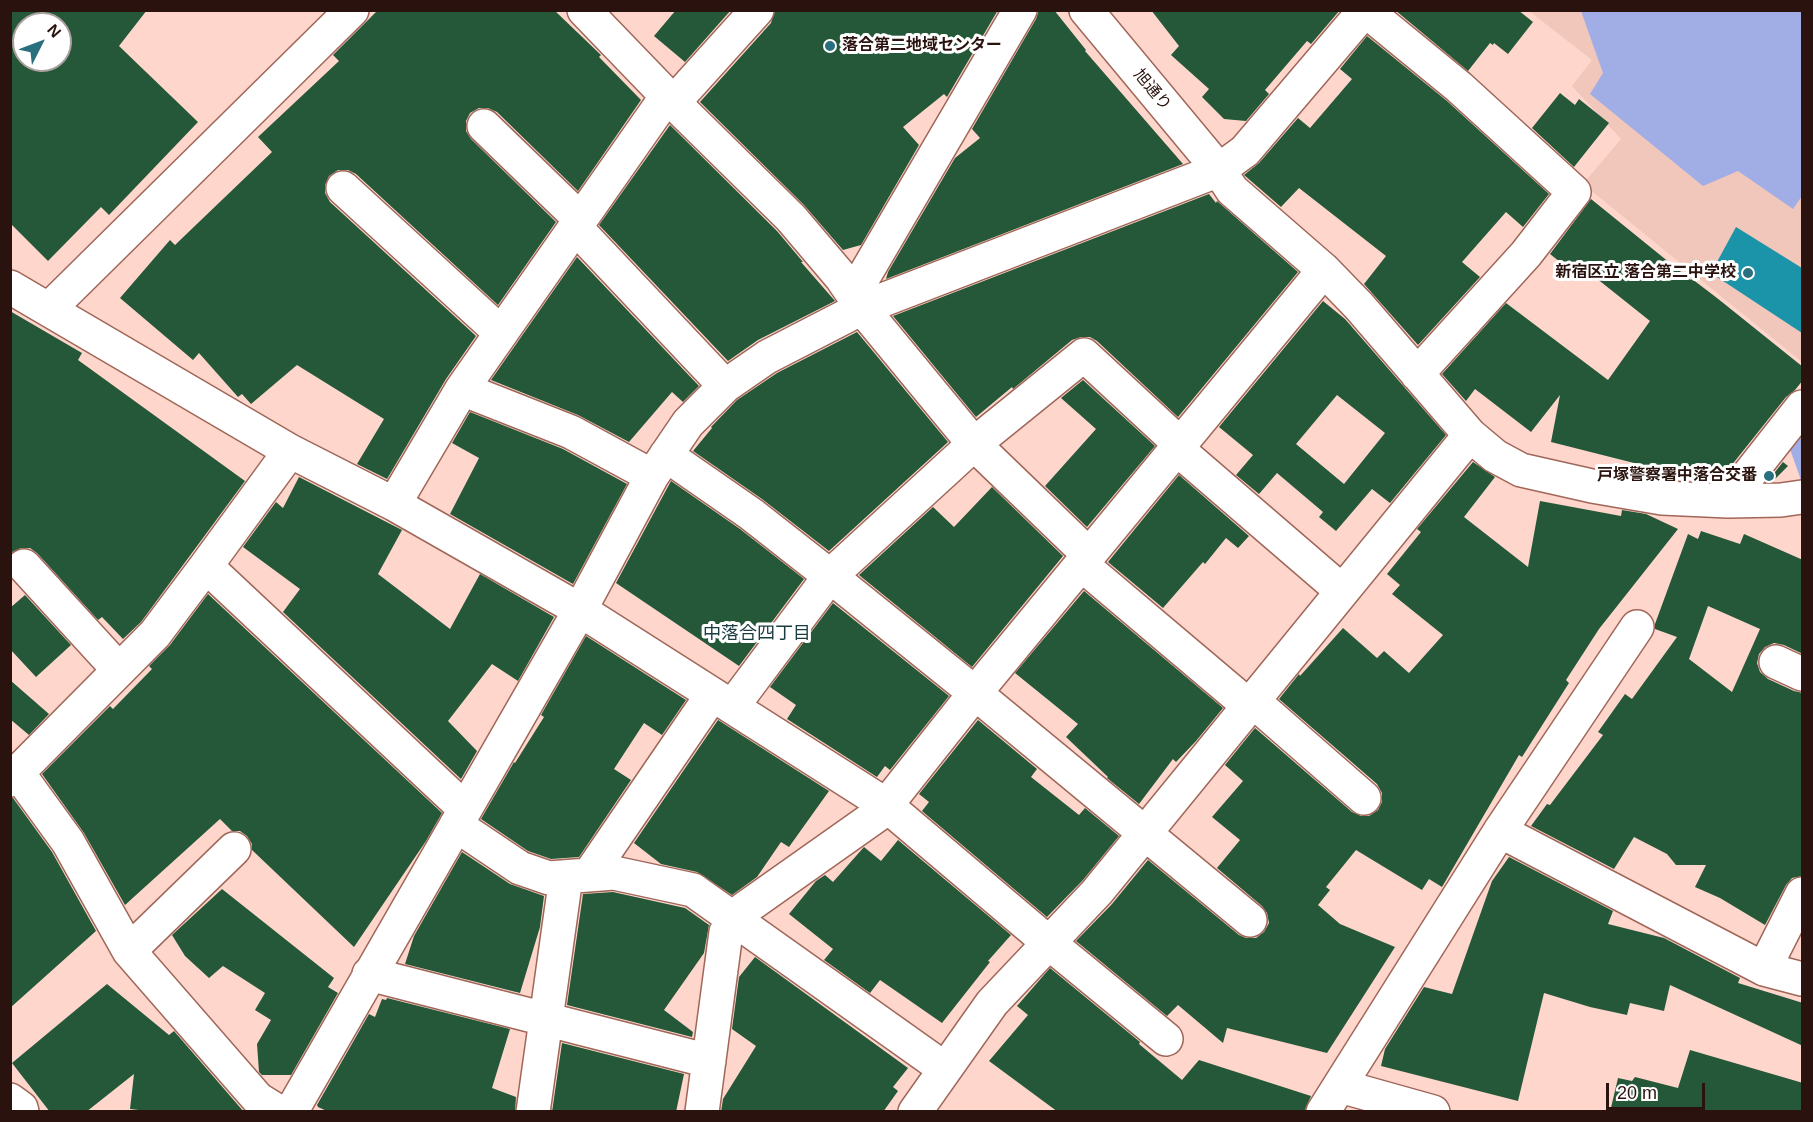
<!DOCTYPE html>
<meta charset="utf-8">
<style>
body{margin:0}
#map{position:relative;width:1813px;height:1122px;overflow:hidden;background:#fed6cc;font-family:Arial,sans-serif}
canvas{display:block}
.frame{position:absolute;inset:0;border:12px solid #2a130e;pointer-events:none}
.north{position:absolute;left:12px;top:12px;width:60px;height:60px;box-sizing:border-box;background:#fff;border:2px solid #aaa19f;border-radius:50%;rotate:48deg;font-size:16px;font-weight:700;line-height:24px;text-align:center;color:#2a130e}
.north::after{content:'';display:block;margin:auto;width:21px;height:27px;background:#296f7e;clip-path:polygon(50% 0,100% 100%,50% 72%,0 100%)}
.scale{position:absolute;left:1606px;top:1083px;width:99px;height:27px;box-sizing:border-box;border:3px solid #2a130e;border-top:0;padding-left:8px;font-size:18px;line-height:21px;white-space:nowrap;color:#2a130e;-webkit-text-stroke:4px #fff;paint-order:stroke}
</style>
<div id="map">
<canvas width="1813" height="1122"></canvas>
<div class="frame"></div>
<div class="north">N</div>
<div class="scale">20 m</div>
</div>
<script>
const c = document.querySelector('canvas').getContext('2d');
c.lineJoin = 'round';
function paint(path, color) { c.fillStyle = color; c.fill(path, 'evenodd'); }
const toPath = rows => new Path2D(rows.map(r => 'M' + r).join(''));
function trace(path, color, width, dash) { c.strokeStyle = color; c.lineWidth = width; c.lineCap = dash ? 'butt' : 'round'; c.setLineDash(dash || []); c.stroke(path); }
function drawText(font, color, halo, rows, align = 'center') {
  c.font = font + ' Arial,"Noto Sans JP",sans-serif'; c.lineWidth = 6; c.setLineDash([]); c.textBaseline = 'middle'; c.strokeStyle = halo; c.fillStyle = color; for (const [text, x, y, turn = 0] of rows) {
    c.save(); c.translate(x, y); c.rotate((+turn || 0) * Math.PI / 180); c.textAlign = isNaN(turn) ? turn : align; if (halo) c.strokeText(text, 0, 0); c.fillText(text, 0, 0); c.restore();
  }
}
const built = toPath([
 [1529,11,1802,11,1802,362,1583,184,1621,139,1572,86,1592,60]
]);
const green = toPath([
 [1581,11,1802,11,1802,196,1793,209,1738,171,1703,186,1590,94,1603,73],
 [1802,423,1802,479,1801,480,1787,441]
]);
const water = toPath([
 [1736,227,1802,268,1802,333,1711,273]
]);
const building = toPath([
 [10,10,147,10,119,46,198,122,109,215,101,207,48,261,10,223],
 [24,24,60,24,60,60,24,60],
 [378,10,554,10,601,55,599,57,641,100,578,191,497,112,488,108,479,108,470,113,466,121,466,131,471,139,556,222,498,305,356,174,348,170,338,170,329,176,325,185,325,193,330,202,476,336,446,379,387,479,357,464,384,419,297,365,251,404,242,394,238,397,199,353,193,360,120,298,170,240,175,245,272,152,258,137,339,61,333,55],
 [676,10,731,10,685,62,654,36],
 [775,10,998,10,947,97,944,94,903,127,919,145,861,245,843,250,804,205,700,102,771,23],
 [1039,10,1054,10,1086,50,1085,51,1183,164,886,279,888,272,955,158,980,138,972,129,1036,19],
 [1151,10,1340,10,1311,44,1307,41,1265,90,1269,94,1246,121,1224,119,1202,97,1209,89,1171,55,1179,46],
 [1395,10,1518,10,1533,22,1508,54,1494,43,1493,45,1490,43,1468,71],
 [1367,36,1447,101,1549,194,1523,227,1506,212,1462,262,1480,277,1418,345,1364,284,1386,256,1299,188,1281,207,1244,175,1259,163,1298,118,1310,128,1352,79,1340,69],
 [1560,93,1575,105,1579,99,1609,123,1574,167,1532,128],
 [670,125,777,231,803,262,801,262,835,301,758,340,728,361,599,225],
 [1209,194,1216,203,1217,201,1298,272,1178,417,1097,341,1090,337,1081,337,1072,340,1013,389,1012,387,976,417,893,316],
 [1591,199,1691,280,1692,279,1717,298,1803,367,1803,380,1795,390,1786,397,1723,476,1634,466,1634,463,1551,442,1560,395,1531,432,1475,389,1466,401,1442,374,1506,303,1608,380,1650,321,1586,270,1580,278,1550,254],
 [577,257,699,386,683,402,672,392,629,442,578,415,491,380],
 [1323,301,1345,319,1446,435,1390,503,1372,489,1336,531,1319,517,1323,512,1277,473,1259,494,1236,475,1253,455,1219,427],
 [1337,395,1385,433,1344,484,1296,444],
 [10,311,82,353,78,360,245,481,141,622,123,639,102,617,98,620,37,553,30,548,21,548,10,553],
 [857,332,948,442,829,551,762,499,693,451,712,428,711,427,737,400,777,373],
 [1083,380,1155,446,1087,527,1045,486,1096,429,1061,398],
 [470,412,563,449,627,484,573,584,450,514,479,458,452,443],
 [1473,462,1495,477,1464,517,1528,567,1540,501,1621,516,1622,510,1646,514,1678,529,1599,629,1566,680,1569,683,1522,757,1519,755,1442,887,1429,879,1422,890,1356,850,1326,887,1330,890,1318,905,1340,924,1395,947,1327,1053,1227,1028,1223,1043,1178,1005,1167,1016,1076,941,1112,904,1148,860,1239,935,1246,938,1256,938,1264,932,1269,923,1267,913,1262,906,1217,868,1240,840,1212,817,1243,781,1225,765,1255,728,1352,812,1361,816,1369,816,1378,810,1382,802,1382,793,1377,784,1279,699,1299,674,1300,676,1343,628,1377,658,1384,651,1409,673,1443,635,1392,594,1400,585,1387,574,1421,532,1417,529],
 [1783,462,1788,466,1773,481,1767,482],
 [1179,475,1249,536,1238,548,1226,538,1205,564,1203,562,1163,608,1108,562],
 [299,477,402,530,378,574,450,629,480,574,554,617,518,681,492,664,448,721,477,751,461,779,283,612,300,589,243,547,276,502,283,508],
 [671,481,740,529,804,579,739,666,616,583],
 [992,487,1063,556,972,667,859,575,933,507,954,527],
 [1701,531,1740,544,1744,534,1803,560,1803,654,1784,645,1774,643,1765,647,1759,654,1757,663,1760,672,1768,679,1794,691,1803,693,1803,876,1792,878,1786,885,1765,925,1720,898,1695,887,1706,865,1676,865,1667,854,1634,837,1614,869,1531,826,1547,804,1550,805,1603,735,1598,732,1625,694,1632,699,1677,637,1655,629,1655,624,1688,534,1698,539],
 [1708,606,1760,629,1732,692,1689,659],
 [1084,591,1223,708,1196,741,1176,762,1173,759,1139,804,1107,778,1108,777,1066,737,1078,724,1015,673],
 [208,594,442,813,426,841,354,947,252,850,252,844,247,836,240,831,232,831,220,819,125,905,84,833,42,774,110,706,113,709,152,669,149,666,170,645],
 [25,595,71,645,36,677,10,649,10,608],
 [833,603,949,696,890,770,885,766,877,777,787,719,796,705,770,687],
 [586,636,686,700,662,735,644,723,614,769,631,780,579,857,551,859,528,851,481,819,514,762,515,763,544,717,541,715],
 [10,680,49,714,29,735,10,719],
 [718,720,829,791,789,847,781,842,757,877,732,895,697,872,661,864,634,843],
 [978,720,1037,769,1031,777,1079,815,1085,808,1119,836,1083,880,1047,917,922,811,929,802,919,794],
 [10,798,13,798,52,852,96,931,10,1008],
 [898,840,1011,935,988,961,990,962,942,1023,880,980,870,993,824,960,833,949,789,914,816,881,825,875,833,882,864,847,881,861],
 [462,852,510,884,544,896,540,927,520,993,405,964,414,936],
 [1509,857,1613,911,1608,924,1664,938,1740,978,1738,983,1803,1003,1803,1046,1670,985,1664,1011,1630,1003,1627,1015,1590,1007,1544,993,1518,1101,1381,1066,1385,1049,1424,987,1452,994,1492,881],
 [222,889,334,978,328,987,338,993,291,1075,262,1075,259,1072,257,1044,271,1020,255,1010,265,993,223,966,209,978,185,956,172,935],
 [613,892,685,908,709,925,704,953,664,1010,693,1032,692,1037,567,1005,583,894],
 [755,957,908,1068,893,1087,898,1091,883,1112,721,1112,723,1099,756,1046,732,1029,739,977],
 [1050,968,1140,1042,1139,1044,1182,1080,1199,1060,1311,1096,1304,1112,1058,1112,989,1061,1028,1015,1017,1006],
 [107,984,169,1035,174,1031,244,1112,156,1112,130,1109,134,1074,86,1112,50,1112,12,1063],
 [387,998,510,1029,492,1088,516,1097,515,1112,329,1112,318,1107,317,1105,369,1014,375,1017,382,999,386,1000],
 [562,1043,684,1074,676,1112,552,1112],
 [1690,1050,1803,1083,1803,1112,1610,1112,1618,1078,1632,1081,1635,1077,1678,1088]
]);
const minor = toPath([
 [584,10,667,96,791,218,841,277,862,308,974,444,1089,555],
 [1086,10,1219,170,1232,190,1324,270,1359,306,1470,435,1495,456,1521,470,1592,486,1662,498,1728,501,1781,500,1802,497],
 [1365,10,1459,87,1574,192,1526,254,1417,374],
 [674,102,757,10],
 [484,126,580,219],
 [343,188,501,333],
 [575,227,725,386],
 [10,287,290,451,394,504,580,610,886,805,1049,943,1166,1039],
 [853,295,1020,10],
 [49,309,352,10],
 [462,389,571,432,652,476],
 [1176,448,1342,591],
 [666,455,751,514,830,576,975,693,1250,920],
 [1728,501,1802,407],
 [394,504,462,389,667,96],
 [1081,564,1249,706],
 [24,566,119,670],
 [206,566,465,809],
 [1776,662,1802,674],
 [1253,701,1364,798],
 [732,707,830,576,974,444,1084,355,1180,444],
 [18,773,68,842,129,951,258,1099,279,1112],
 [10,780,155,634,206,566,290,451],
 [456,825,520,868,549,878,614,873,693,890,945,1069],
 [1500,831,1764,969,1802,979],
 [589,875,712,695],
 [129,951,234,849],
 [1764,969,1802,894],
 [369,974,709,1061],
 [1340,1086,1433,1112],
 [10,1100,21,1108,22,1112],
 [291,1112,580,610,652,476,688,423,725,386,767,357,862,308,1219,170,1245,151,1365,10],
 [533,1112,566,877],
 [702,1112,726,932,744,909,880,813,975,693,1324,270],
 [915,1112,992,1003,1097,892,1470,435],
 [1323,1112,1500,831,1637,627]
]);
const markers = [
 [830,46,6,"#296f7e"],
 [1748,273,6,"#296f7e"],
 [1769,476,6,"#296f7e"]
];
const poiNames = [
 ["落合第二地域センター",842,46,"left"],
 ["新宿区立 落合第二中学校",1736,273],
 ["戸塚警察署中落合交番",1757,476]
];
const streetNames = [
 ["旭通り",1152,90,50]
];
const neighbourhoodNames = [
 ["中落合四丁目",757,634]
];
paint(built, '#f1c6bb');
paint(green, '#a1aee6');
paint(water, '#1b93a9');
paint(building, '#245838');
trace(minor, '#a06759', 36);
trace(minor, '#fff', 33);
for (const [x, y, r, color] of markers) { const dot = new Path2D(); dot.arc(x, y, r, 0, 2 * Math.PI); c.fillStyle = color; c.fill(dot); trace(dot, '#fff', 2); }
drawText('bold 16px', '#2a130e', '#fff', poiNames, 'right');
drawText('16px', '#2a130e', '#fff', streetNames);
drawText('18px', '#1a3b42', '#fff', neighbourhoodNames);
</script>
